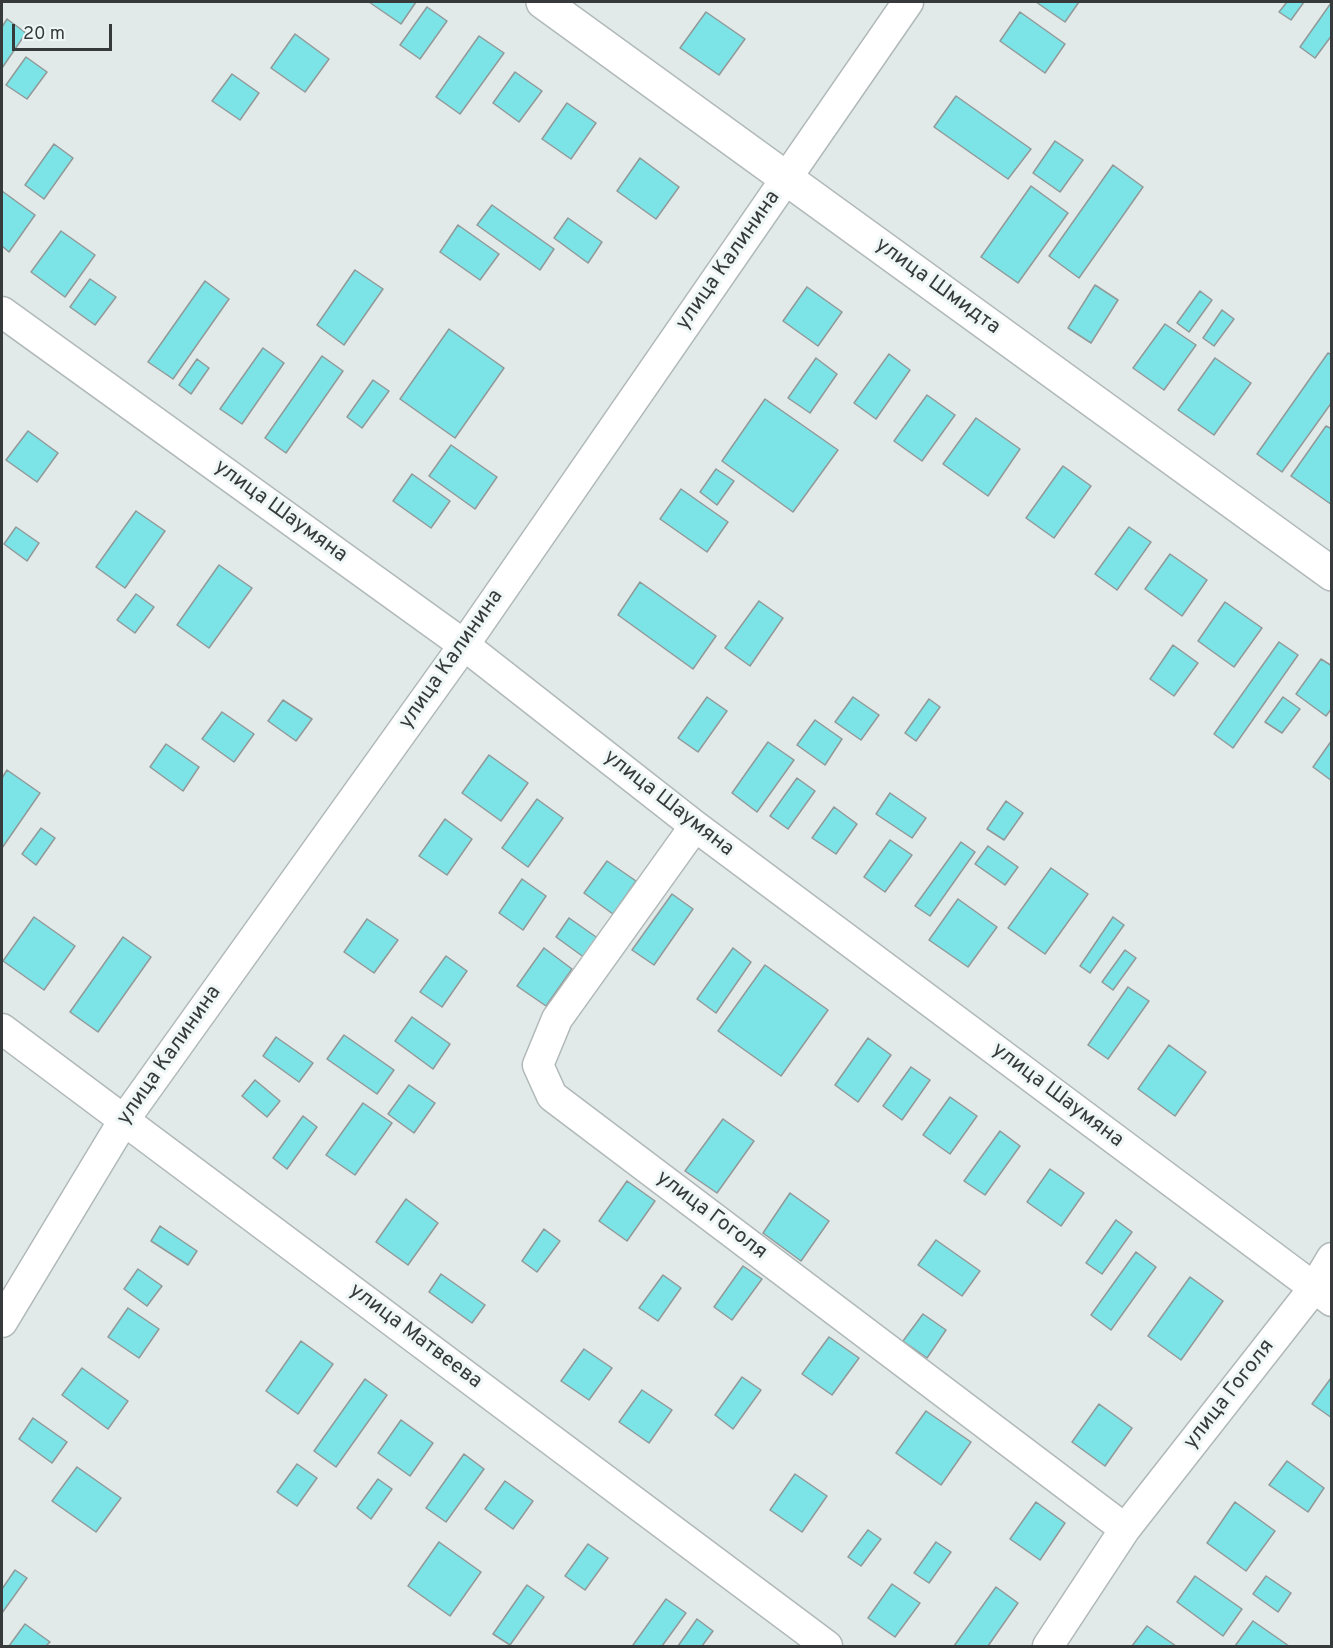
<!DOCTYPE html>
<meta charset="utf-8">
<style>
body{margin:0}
#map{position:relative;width:1333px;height:1648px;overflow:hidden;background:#e1e9e9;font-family:Overpass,sans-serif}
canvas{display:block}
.frame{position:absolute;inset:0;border:3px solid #373a3a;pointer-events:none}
.scale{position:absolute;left:12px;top:24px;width:100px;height:27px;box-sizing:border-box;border:3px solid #373a3a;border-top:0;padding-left:8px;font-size:18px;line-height:21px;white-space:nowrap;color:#373a3a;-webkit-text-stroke:4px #eef7f6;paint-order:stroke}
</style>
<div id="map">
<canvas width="1333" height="1648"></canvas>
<div class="frame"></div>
<div class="scale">20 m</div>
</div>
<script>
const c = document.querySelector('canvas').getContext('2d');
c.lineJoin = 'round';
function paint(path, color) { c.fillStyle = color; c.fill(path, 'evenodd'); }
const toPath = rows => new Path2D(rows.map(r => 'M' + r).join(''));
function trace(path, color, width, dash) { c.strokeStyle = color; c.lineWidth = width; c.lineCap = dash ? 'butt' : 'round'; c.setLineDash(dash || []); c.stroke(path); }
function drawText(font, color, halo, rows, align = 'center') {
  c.font = font + ' Overpass,sans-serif'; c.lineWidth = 6; c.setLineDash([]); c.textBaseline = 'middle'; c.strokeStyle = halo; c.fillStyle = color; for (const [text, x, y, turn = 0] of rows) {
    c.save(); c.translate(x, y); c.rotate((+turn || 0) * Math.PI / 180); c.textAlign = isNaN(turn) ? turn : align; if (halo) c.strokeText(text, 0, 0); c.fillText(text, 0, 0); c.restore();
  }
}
const building = toPath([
 [369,2,416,2,401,24,369,2],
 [1036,2,1079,2,1065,22,1036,2],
 [1287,2,1304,2,1291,20,1279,12,1287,2],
 [1331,3,1332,35,1315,58,1300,47,1331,3],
 [427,7,447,21,420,59,400,45,427,7],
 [706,12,745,39,719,75,680,48,706,12],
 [1020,12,1065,44,1045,73,1000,41,1020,12],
 [7,19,26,33,2,68,2,27,7,19],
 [295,34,329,59,305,92,271,68,295,34],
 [479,36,504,53,460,114,436,97,479,36],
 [26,57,47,72,27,99,6,85,26,57],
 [515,72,542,91,519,122,493,103,515,72],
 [232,74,259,93,240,120,212,101,232,74],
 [956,96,1031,149,1008,179,934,127,956,96],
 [567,103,596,123,571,159,542,139,567,103],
 [1055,141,1083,160,1060,192,1033,173,1055,141],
 [54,144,73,158,44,199,25,185,54,144],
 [640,158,679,187,656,219,617,191,640,158],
 [1113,165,1143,187,1079,278,1049,256,1113,165],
 [1031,186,1068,213,1018,283,981,257,1031,186],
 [2,191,35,215,9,252,2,246,2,191],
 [492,205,554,249,540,270,477,225,492,205],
 [568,218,602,242,588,263,554,238,568,218],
 [458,225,499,254,480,280,440,252,458,225],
 [61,231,95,255,65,297,31,272,61,231],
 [355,270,383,289,344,345,317,325,355,270],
 [90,279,116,297,95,325,70,307,90,279],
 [205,281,229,299,173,379,148,362,205,281],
 [1095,285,1118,300,1091,343,1068,328,1095,285],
 [807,287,842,312,818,346,783,321,807,287],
 [1200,291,1212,300,1189,332,1177,323,1200,291],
 [1222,310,1234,319,1214,346,1203,338,1222,310],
 [1165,324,1196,345,1164,390,1133,368,1165,324],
 [449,329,504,368,455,438,400,399,449,329],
 [263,348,284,363,242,424,220,409,263,348],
 [1328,353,1332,355,1332,402,1282,472,1257,454,1328,353],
 [889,354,910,370,876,419,854,403,889,354],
 [322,356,343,371,286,453,265,438,322,356],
 [816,358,837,374,810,413,788,398,816,358],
 [1215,358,1251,383,1214,435,1178,410,1215,358],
 [197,359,209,368,191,394,179,385,197,359],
 [373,380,389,391,362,428,347,417,373,380],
 [927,395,955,415,922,461,894,441,927,395],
 [765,399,838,450,793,512,722,461,765,399],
 [976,418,1020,449,988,496,943,464,976,418],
 [1326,426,1332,429,1332,505,1291,476,1326,426],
 [28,431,58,453,37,482,6,460,28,431],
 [451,445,497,477,475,509,429,476,451,445],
 [1063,466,1091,486,1054,538,1026,518,1063,466],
 [716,469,734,481,717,505,700,492,716,469],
 [412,474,450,501,431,528,393,501,412,474],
 [681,489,728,522,707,552,660,519,681,489],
 [136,511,165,531,125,588,96,567,136,511],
 [16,527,39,543,27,561,4,544,16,527],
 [1129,527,1151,542,1117,590,1095,574,1129,527],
 [1170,554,1207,580,1182,616,1145,589,1170,554],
 [219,565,252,588,209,648,177,625,219,565],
 [640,582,716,636,693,669,618,615,640,582],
 [136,594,154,607,135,633,117,620,136,594],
 [759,601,783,618,750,666,725,648,759,601],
 [1225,602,1262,628,1234,667,1198,641,1225,602],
 [1279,642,1298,655,1233,748,1214,734,1279,642],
 [1173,645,1198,663,1174,696,1150,679,1173,645],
 [1321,659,1332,666,1332,708,1326,716,1296,694,1321,659],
 [707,697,727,711,698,752,678,738,707,697],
 [853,697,879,715,861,740,835,722,853,697],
 [1283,697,1300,709,1282,733,1265,722,1283,697],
 [929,699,940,707,916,741,905,733,929,699],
 [283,700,312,719,296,741,268,721,283,700],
 [222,712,254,734,234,762,202,739,222,712],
 [815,720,842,739,825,765,797,745,815,720],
 [1332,740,1332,781,1313,767,1332,740],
 [768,742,794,760,757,812,732,793,768,742],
 [166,744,199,767,183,791,150,767,166,744],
 [489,755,528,783,501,821,462,793,489,755],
 [7,770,40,793,2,848,2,778,7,770],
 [797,778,815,791,788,829,770,816,797,778],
 [890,793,926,818,912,838,876,814,890,793],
 [537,799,563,818,528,867,502,848,537,799],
 [1006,801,1023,813,1004,840,987,829,1006,801],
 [834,807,857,824,836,854,812,838,834,807],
 [445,819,472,839,447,875,419,856,445,819],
 [41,828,55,838,36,865,22,854,41,828],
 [890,840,912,855,885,892,864,877,890,840],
 [961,842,975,852,930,916,915,906,961,842],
 [988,846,1018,867,1005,885,975,864,988,846],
 [607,861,636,881,613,914,584,893,607,861],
 [1051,868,1088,894,1045,954,1008,928,1051,868],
 [522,879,546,896,523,930,499,913,522,879],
 [672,894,693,909,654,965,632,950,672,894],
 [958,899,997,927,968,967,929,940,958,899],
 [34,917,75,946,44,990,3,961,34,917],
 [1113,917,1124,925,1090,973,1080,966,1113,917],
 [569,918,599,939,585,958,556,937,569,918],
 [367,919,398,940,374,973,344,952,367,919],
 [123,937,151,957,98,1032,70,1012,123,937],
 [544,948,572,969,546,1006,517,986,544,948],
 [733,948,751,962,716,1013,697,999,733,948],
 [1125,950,1136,958,1113,990,1102,982,1125,950],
 [446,956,467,971,442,1007,420,992,446,956],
 [765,965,828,1010,781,1076,718,1031,765,965],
 [1128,987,1149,1001,1108,1059,1088,1045,1128,987],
 [412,1017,450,1044,433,1069,395,1041,412,1017],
 [344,1035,394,1070,377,1094,327,1059,344,1035],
 [276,1037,313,1063,299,1082,263,1056,276,1037],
 [868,1038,891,1055,858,1102,835,1085,868,1038],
 [1169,1045,1206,1072,1175,1116,1138,1089,1169,1045],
 [911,1067,930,1080,902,1120,883,1106,911,1067],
 [255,1080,280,1101,267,1117,242,1096,255,1080],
 [409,1085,435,1103,414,1133,388,1114,409,1085],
 [950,1097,977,1116,950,1154,923,1135,950,1097],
 [363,1103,392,1123,355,1175,326,1155,363,1103],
 [303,1116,317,1127,287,1169,273,1158,303,1116],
 [723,1119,754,1141,717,1193,685,1171,723,1119],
 [1000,1131,1020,1146,985,1195,964,1181,1000,1131],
 [1050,1169,1084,1193,1061,1226,1027,1202,1050,1169],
 [627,1181,655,1201,627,1241,599,1221,627,1181],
 [790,1193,829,1221,801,1261,763,1233,790,1193],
 [406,1199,438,1223,408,1265,376,1242,406,1199],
 [1116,1220,1132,1232,1102,1274,1086,1263,1116,1220],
 [160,1226,197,1251,188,1265,151,1241,160,1226],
 [544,1229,560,1241,537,1272,522,1261,544,1229],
 [936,1240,980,1271,962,1296,918,1265,936,1240],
 [1136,1252,1156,1267,1111,1330,1091,1315,1136,1252],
 [743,1266,762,1279,732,1320,714,1307,743,1266],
 [138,1269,162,1286,147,1306,124,1289,138,1269],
 [441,1274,485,1305,472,1323,429,1292,441,1274],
 [663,1275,681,1288,658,1321,639,1308,663,1275],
 [1190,1277,1223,1301,1181,1360,1148,1336,1190,1277],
 [128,1308,159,1329,139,1358,108,1337,128,1308],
 [923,1314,946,1330,927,1358,903,1341,923,1314],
 [829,1337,859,1358,832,1395,802,1374,829,1337],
 [301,1341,333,1364,298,1414,266,1391,301,1341],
 [584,1349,612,1368,589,1400,561,1381,584,1349],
 [82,1368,128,1401,108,1429,62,1395,82,1368],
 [742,1377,761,1390,733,1429,715,1415,742,1377],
 [1331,1378,1332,1379,1332,1418,1312,1404,1331,1378],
 [365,1379,387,1395,336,1467,314,1451,365,1379],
 [642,1390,672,1410,649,1443,619,1422,642,1390],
 [1099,1404,1132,1428,1105,1466,1072,1442,1099,1404],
 [926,1411,971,1442,941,1485,896,1453,926,1411],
 [33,1418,67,1442,52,1463,19,1439,33,1418],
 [401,1420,433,1443,410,1476,378,1453,401,1420],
 [464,1454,484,1469,446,1522,426,1508,464,1454],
 [1287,1461,1324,1488,1308,1512,1269,1485,1287,1461],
 [297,1464,317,1478,297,1506,277,1492,297,1464],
 [77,1467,121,1498,96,1532,52,1501,77,1467],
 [795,1474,827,1496,802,1532,770,1510,795,1474],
 [378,1479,392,1489,371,1519,357,1508,378,1479],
 [505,1481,533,1501,513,1529,485,1509,505,1481],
 [1036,1502,1065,1523,1040,1560,1010,1539,1036,1502],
 [1235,1502,1275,1531,1246,1571,1207,1543,1235,1502],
 [868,1530,881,1539,861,1566,848,1557,868,1530],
 [439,1542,481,1572,450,1616,408,1586,439,1542],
 [936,1542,951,1552,929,1583,914,1573,936,1542],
 [588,1544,608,1558,585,1590,565,1576,588,1544],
 [15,1570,27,1578,2,1613,2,1589,15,1570],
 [1195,1576,1242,1609,1223,1636,1177,1602,1195,1576],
 [1266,1576,1291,1593,1278,1612,1253,1594,1266,1576],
 [892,1584,920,1603,895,1637,868,1618,892,1584],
 [527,1585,544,1597,510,1645,493,1634,527,1585],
 [996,1587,1018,1603,988,1646,954,1646,996,1587],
 [666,1599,686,1613,662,1646,635,1646,633,1645,666,1599],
 [697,1619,713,1631,702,1646,678,1646,697,1619],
 [1253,1621,1289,1646,1235,1646,1253,1621],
 [25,1624,50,1642,46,1646,9,1646,25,1624],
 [1147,1626,1176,1646,1132,1646,1147,1626]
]);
const minor = toPath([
 [2,312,464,645,695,826,1332,1301],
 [695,826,557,1019,538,1065,552,1096,1125,1529],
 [2,1029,827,1646],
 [2,1322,124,1120,464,645,908,2],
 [1048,1646,1125,1529,1314,1288,1332,1258]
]);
const tertiary = toPath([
 [543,2,1332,574]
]);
const streetNames = [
 ["улица Калинина",729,261,-55],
 ["улица Шмидта",937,287,36],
 ["улица Шаумяна",280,512,36],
 ["улица Калинина",452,660,-55],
 ["улица Шаумяна",668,804,38],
 ["улица Калинина",170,1056,-55],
 ["улица Шаумяна",1057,1096,37],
 ["улица Гоголя",711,1216,37],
 ["улица Матвеева",415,1337,37],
 ["улица Гоголя",1230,1395,-52]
];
paint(building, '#7ce4e6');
trace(building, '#919999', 1.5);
trace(minor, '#b1b8b8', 33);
trace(tertiary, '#b1b8b8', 36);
trace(minor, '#fff', 30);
trace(tertiary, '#fff', 33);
drawText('21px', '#373a3a', '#eef7f6', streetNames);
</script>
